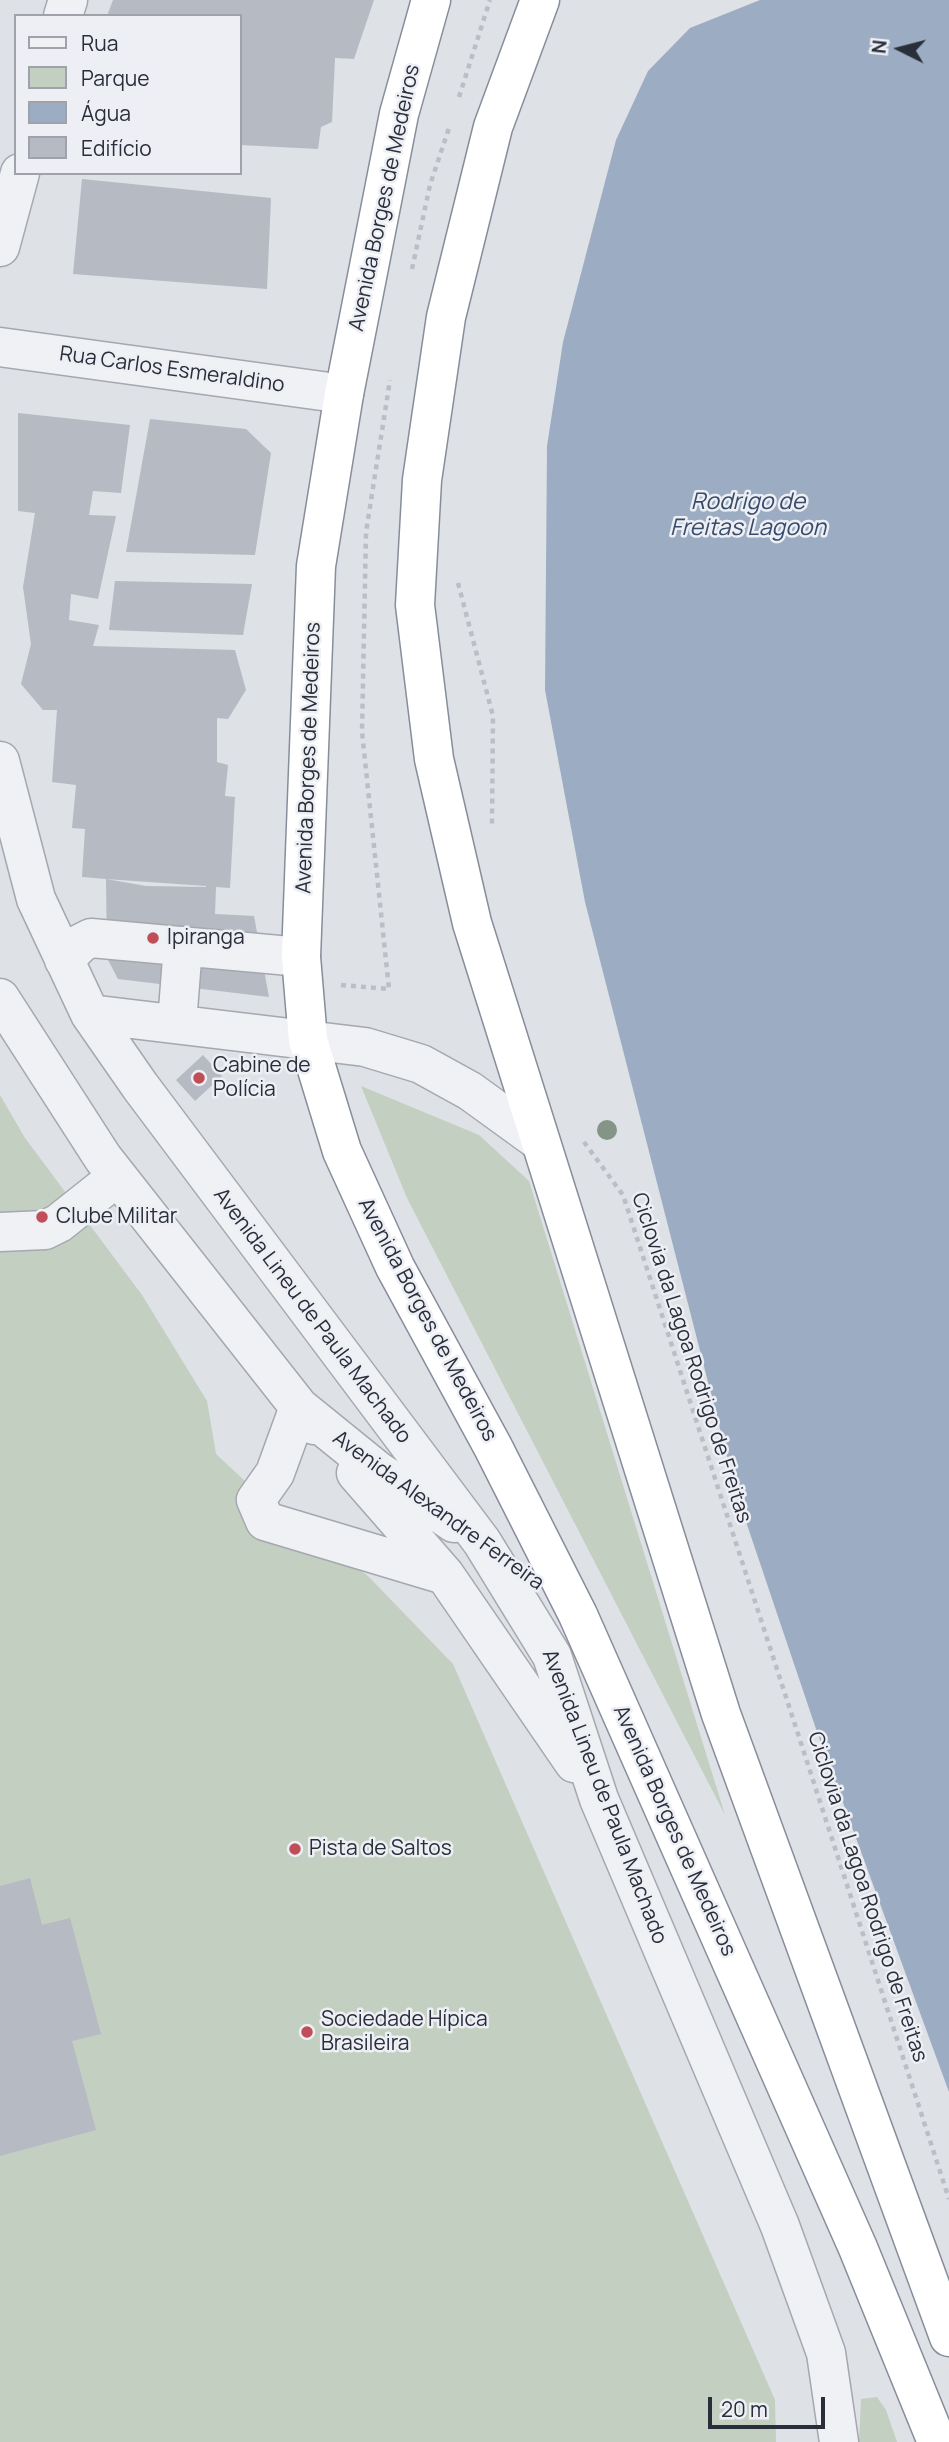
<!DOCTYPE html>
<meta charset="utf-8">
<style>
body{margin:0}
#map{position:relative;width:949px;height:2442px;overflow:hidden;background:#dee1e6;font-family:Manrope,sans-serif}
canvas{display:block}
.legend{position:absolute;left:14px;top:14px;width:228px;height:161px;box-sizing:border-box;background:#edeff4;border:2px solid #9fa2aa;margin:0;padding:9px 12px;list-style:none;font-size:21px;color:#292e3b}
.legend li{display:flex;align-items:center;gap:14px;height:35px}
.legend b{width:35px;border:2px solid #9fa2aa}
.north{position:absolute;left:865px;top:14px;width:70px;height:70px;-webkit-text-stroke:5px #edeff4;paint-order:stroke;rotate:276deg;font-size:19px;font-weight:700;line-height:28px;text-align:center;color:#292e3b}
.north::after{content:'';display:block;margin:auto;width:24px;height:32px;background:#292e3b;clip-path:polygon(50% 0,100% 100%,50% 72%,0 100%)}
.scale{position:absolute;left:708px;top:2397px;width:117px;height:32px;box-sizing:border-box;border:4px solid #292e3b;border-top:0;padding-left:9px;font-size:21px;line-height:24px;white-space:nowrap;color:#292e3b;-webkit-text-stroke:5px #edeff4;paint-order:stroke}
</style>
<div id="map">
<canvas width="949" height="2442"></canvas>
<ul class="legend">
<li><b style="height:9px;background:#f0f1f5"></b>Rua</li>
<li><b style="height:19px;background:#c3cfc0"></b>Parque</li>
<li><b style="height:19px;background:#9cadc3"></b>Água</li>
<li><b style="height:19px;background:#b6bac2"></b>Edifício</li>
</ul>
<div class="north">N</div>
<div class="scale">20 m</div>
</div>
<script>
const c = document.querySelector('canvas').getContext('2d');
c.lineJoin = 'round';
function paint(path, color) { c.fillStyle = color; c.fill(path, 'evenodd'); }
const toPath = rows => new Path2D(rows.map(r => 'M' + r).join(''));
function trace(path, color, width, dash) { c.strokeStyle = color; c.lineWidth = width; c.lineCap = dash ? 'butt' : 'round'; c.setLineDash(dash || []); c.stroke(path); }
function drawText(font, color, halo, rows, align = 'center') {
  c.font = font + ' Manrope,sans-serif'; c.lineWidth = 5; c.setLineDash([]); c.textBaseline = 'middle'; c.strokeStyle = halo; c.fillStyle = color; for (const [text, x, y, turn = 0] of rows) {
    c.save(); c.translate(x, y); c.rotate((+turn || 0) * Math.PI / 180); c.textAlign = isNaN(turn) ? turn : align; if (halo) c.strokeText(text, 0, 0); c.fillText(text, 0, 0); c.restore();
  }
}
const green = toPath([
 [361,1086,479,1135,529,1181,725,1815,407,1198],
 [0,1095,25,1138,142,1295,207,1401,216,1454,275,1509,368,1576,453,1664,775,2400,776,2442,0,2442],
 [877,2397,886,2410,897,2442,859,2442,861,2399]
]);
const water = toPath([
 [760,0,949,0,949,2092,816,1729,737,1495,585,902,545,690,547,446,563,342,616,140,648,71,690,28]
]);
const building = toPath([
 [113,0,374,0,354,59,335,58,332,122,321,127,318,149,240,145,240,16,107,16],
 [82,179,271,198,267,289,73,274],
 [18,413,130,425,121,493,93,491,89,515,116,516,98,599,71,594,69,620,99,625,93,646,235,650,246,690,228,719,217,718,217,762,228,765,225,796,235,797,230,888,216,887,215,914,254,916,269,997,118,979,107,958,106,879,82,877,85,829,72,828,76,785,52,782,57,710,43,710,21,684,31,644,23,587,35,513,18,511],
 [106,879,206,886,206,887,146,886],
 [150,419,246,429,271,453,255,555,126,552],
 [115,581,252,584,243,635,109,630],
 [203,1055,222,1076,195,1101,176,1080],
 [30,1878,42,1925,70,1918,101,2034,72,2041,96,2130,0,2156,0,1886]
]);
const path = toPath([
 [459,97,490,0],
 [412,269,430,185,450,125],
 [458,583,493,716,492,825],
 [341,985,389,989,362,732,366,532,390,380],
 [584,1142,623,1195,949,2199]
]);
const minor = toPath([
 [63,16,68,0],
 [0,247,20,173],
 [0,347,344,394],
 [0,761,36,899,90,1014,140,1086,482,1542,552,1656,599,1799,780,2226,826,2353,839,2442],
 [64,960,81,943,91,938,301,957],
 [0,998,103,1158,299,1407,378,1471,454,1523],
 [90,1014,365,1047,421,1064,470,1091,539,1141],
 [177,1023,183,946],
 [0,1232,45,1230,59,1223,117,1177],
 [314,1425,299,1407,275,1473,256,1500,265,1521,445,1575],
 [356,1473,445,1575,574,1763]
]);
const highway = toPath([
 [431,0,399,114,344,394,316,566,301,957,308,1040,342,1151,395,1267,493,1447,578,1615,858,2248,937,2442],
 [540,0,493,127,446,317,422,480,415,605,434,759,472,923,721,1714,949,2337]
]);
const trees = [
 [607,1130]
];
const markers = [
 [153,938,7,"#c04e58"],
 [199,1078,7,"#c04e58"],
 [42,1217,7,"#c04e58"],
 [295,1849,7,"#c04e58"],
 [307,2032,7,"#c04e58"]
];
const streetNames = [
 ["Avenida Borges de Medeiros",385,198,-78],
 ["Rua Carlos Esmeraldino",172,370,8],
 ["Avenida Borges de Medeiros",309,758,-88],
 ["Avenida Lineu de Paula Machado",312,1316,53],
 ["Avenida Borges de Medeiros",427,1320,62],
 ["Ciclovia da Lagoa Rodrigo de Freitas",691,1358,72],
 ["Avenida Alexandre Ferreira",438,1511,36],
 ["Avenida Lineu de Paula Machado",604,1797,69],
 ["Avenida Borges de Medeiros",674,1831,66],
 ["Ciclovia da Lagoa Rodrigo de Freitas",867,1897,72]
];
const poiNames = [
 ["Ipiranga",167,938],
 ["Cabine de",213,1066],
 ["Polícia",213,1090],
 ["Clube Militar",56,1217],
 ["Pista de Saltos",309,1849],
 ["Sociedade Hípica",321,2020],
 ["Brasileira",321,2044]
];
const waterNames = [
 ["Rodrigo de",748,503],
 ["Freitas Lagoon",748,529]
];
paint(green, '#c3cfc0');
paint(water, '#9cadc3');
paint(building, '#b6bac2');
trace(minor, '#a4a8af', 41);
trace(highway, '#878e9b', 41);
trace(path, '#bcbec5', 4.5, [5, 5]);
trace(minor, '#f0f1f5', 38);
trace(highway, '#fff', 38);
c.fillStyle = '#849486';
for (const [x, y] of trees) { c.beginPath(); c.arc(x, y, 10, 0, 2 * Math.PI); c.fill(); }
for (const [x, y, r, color] of markers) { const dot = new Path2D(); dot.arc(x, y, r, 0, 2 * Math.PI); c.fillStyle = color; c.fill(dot); trace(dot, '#edeff4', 2.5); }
drawText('21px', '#292e3b', '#edeff4', streetNames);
drawText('21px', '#292e3b', '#edeff4', poiNames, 'left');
drawText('italic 23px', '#374b6b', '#edeff4', waterNames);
</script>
